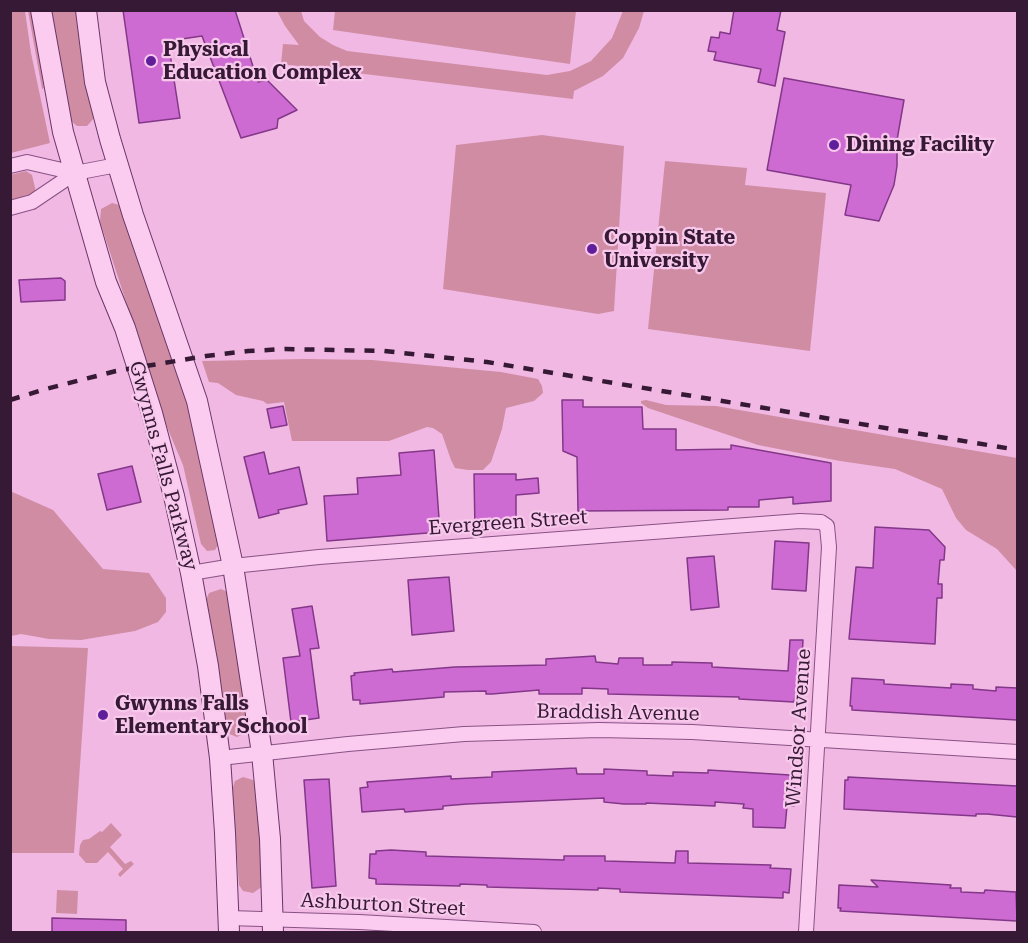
<!DOCTYPE html>
<style>
body{margin:0}
#map{position:relative;width:1028px;height:943px;overflow:hidden;background:#f1b8e3;font-family:"Roboto Serif",serif}
canvas{display:block}
.frame{position:absolute;inset:0;border:12px solid #351935;pointer-events:none}
</style>
<div id="map">
<canvas width="1028" height="943"></canvas>
<div class="frame"></div>
</div>
<script>
const c = document.querySelector('canvas').getContext('2d');
c.lineJoin = 'round';
function paint(path, color) { c.fillStyle = color; c.fill(path, 'evenodd'); }
const toPath = rows => new Path2D(rows.map(r => 'M' + r).join(''));
function trace(path, color, width, dash) { c.strokeStyle = color; c.lineWidth = width; c.lineCap = dash ? 'butt' : 'round'; c.setLineDash(dash || []); c.stroke(path); }
function drawText(font, color, halo, rows, align = 'center') {
  c.font = font + ' "Roboto Serif",serif'; c.lineWidth = 4.5; c.setLineDash([]); c.textBaseline = 'middle'; c.strokeStyle = halo; c.fillStyle = color; for (const [text, x, y, turn = 0] of rows) {
    c.save(); c.translate(x, y); c.rotate((+turn || 0) * Math.PI / 180); c.textAlign = isNaN(turn) ? turn : align; if (halo) c.strokeText(text, 0, 0); c.fillText(text, 0, 0); c.restore();
  }
}
const green = toPath([
 [11,10,25,11,31,53,50,143,11,153],
 [28,11,32,11,44,88,42,89],
 [49,11,77,11,95,117,87,126,77,126,70,120],
 [277,11,301,11,304,21,320,37,333,45,347,51,547,75,570,71,591,61,612,38,623,11,644,11,639,28,623,58,603,76,574,91,573,99,281,64,283,44,299,45,285,26],
 [335,11,335,10,576,11,570,64,333,30],
 [542,135,624,146,614,311,598,314,443,289,456,145],
 [665,161,747,168,745,185,826,193,810,351,648,329],
 [26,171,32,175,36,192,34,196,11,203,10,175],
 [112,203,123,206,183,386,219,543,215,550,207,551,201,544,183,465,167,427,100,222,101,209],
 [305,359,372,360,501,372,538,379,542,386,543,393,534,401,506,408,502,429,491,462,483,470,468,470,455,468,451,460,442,434,433,428,427,427,389,441,292,441,284,402,267,404,263,401,236,395,218,383,209,382,202,361],
 [646,400,666,405,716,406,1017,458,1017,571,997,549,966,530,956,518,942,489,895,469,840,461,758,445,648,408,641,403,641,401],
 [10,491,53,510,103,569,149,573,166,598,166,612,158,622,135,631,81,640,49,639,21,634,11,636],
 [221,589,230,593,249,731,237,737,227,733,224,724,206,600,209,593],
 [11,646,88,648,74,853,11,853],
 [243,777,253,780,255,784,260,814,263,886,253,893,243,891,239,885,232,790,235,781],
 [111,823,122,835,110,847,125,864,131,861,134,864,120,877,118,874,123,869,108,852,97,863,86,863,79,855,80,845,83,840,89,839,100,831,102,832],
 [57,890,78,891,77,914,56,913]
]);
const building = toPath([
 [123,10,235,10,258,82,267,80,297,110,278,119,277,128,241,138,202,36,168,41,180,118,139,123,123,10],
 [734,10,781,10,777,30,785,32,775,86,758,82,761,69,714,60,716,52,708,51,711,37,719,38,720,32,730,34,734,10],
 [784,78,904,100,897,140,897,166,894,185,879,221,845,215,851,185,767,170,784,78],
 [61,278,65,281,65,300,21,302,19,280,61,278],
 [562,400,583,400,583,407,642,407,643,429,676,429,676,450,731,449,731,445,831,463,831,501,793,504,793,497,759,500,759,507,728,507,728,510,578,511,577,457,563,451,562,400],
 [283,406,287,425,271,428,267,409,283,406],
 [434,450,440,532,327,541,324,496,358,494,357,478,401,475,399,453,434,450],
 [264,452,269,474,299,467,307,504,278,510,279,513,259,518,244,457,264,452],
 [132,466,141,502,107,510,98,474,132,466],
 [474,474,516,474,516,480,538,478,539,493,516,495,516,526,475,530,474,474],
 [875,527,929,530,945,547,944,560,940,560,938,584,942,584,942,598,937,598,935,644,849,639,856,567,873,568,875,527],
 [775,541,809,543,806,591,772,589,775,541],
 [714,556,719,607,691,610,687,558,714,556],
 [449,577,454,631,412,635,408,580,449,577],
 [312,606,319,648,310,649,319,718,291,722,283,658,300,656,292,609,312,606],
 [790,640,803,640,800,696,795,696,794,702,739,699,739,697,608,694,608,689,582,688,582,694,539,694,539,690,492,694,486,694,486,691,444,692,444,697,360,704,360,700,353,700,351,676,355,675,354,673,392,669,393,672,455,667,546,665,546,659,595,656,596,662,618,664,619,658,643,658,643,665,672,665,672,662,712,663,712,667,788,671,790,640],
 [852,678,884,680,884,684,917,686,951,688,951,684,973,685,973,689,996,691,996,687,1017,688,1017,720,852,710,852,706,850,706,852,678],
 [576,768,577,774,604,774,604,769,647,771,647,775,673,776,673,772,708,773,708,770,790,775,790,781,795,782,794,806,787,806,785,828,753,827,753,809,743,808,744,804,715,802,715,806,646,803,646,804,624,804,604,802,604,798,467,804,443,806,443,809,405,812,404,809,362,812,360,788,368,787,367,782,451,776,451,779,492,777,492,772,576,768],
 [848,777,1017,786,1017,817,987,814,976,814,976,816,844,809,845,780,848,780,848,777],
 [329,779,336,886,312,888,304,780,329,779],
 [391,850,426,852,426,856,564,860,564,856,605,856,605,861,675,863,676,851,688,851,688,863,771,865,770,868,791,869,789,893,783,892,783,898,620,892,620,889,598,888,598,890,487,887,487,885,460,884,460,886,376,884,376,879,369,878,370,854,376,854,376,851,391,850],
 [871,880,951,885,950,888,961,888,961,892,984,893,985,890,1016,892,1017,921,840,911,841,908,838,908,839,885,878,887,871,880],
 [52,918,126,920,126,933,52,933,52,918]
]);
const minor = toPath([
 [10,166,27,162,75,173],
 [10,208,32,202,75,173,117,165],
 [191,573,233,566,319,557,800,521,821,522,827,526,829,547,806,932],
 [220,758,348,744,464,734,599,730,692,732,1018,752],
 [229,918,359,922,534,932]
]);
const secondary = toPath([
 [41,10,63,132,106,282,125,328,152,413,174,496,191,573,208,666,220,758,225,833,229,932],
 [86,10,95,82,110,139,133,215,197,401,233,566,262,753,270,839,273,932]
]);
const rail = toPath([
 [10,400,42,390,116,371,206,356,248,351,286,349,384,351,487,362,1018,450]
]);
const markers = [
 [151,61,6,"#601e9b"],
 [834,145,6,"#601e9b"],
 [592,249,6,"#601e9b"],
 [103,715,6,"#601e9b"]
];
const poiNames = [
 ["Physical",163,50],
 ["Education Complex",163,73],
 ["Dining Facility",846,145],
 ["Coppin State",604,238],
 ["University",604,261],
 ["Gwynns Falls",115,704],
 ["Elementary School",115,727]
];
const streetNames = [
 ["Gwynns Falls Parkway",163,466,75],
 ["Evergreen Street",508,523,-4],
 ["Braddish Avenue",618,713,1],
 ["Windsor Avenue",799,728,-86],
 ["Ashburton Street",383,905,3]
];
paint(green, '#cf8ca3');
paint(building, '#ce6bd2');
trace(building, '#833789', 1.5);
trace(minor, '#885284', 16);
trace(secondary, '#693667', 22);
trace(minor, '#fbccf0', 14);
trace(secondary, '#fbccf0', 20);
trace(rail, '#351935', 4.5, [10, 10]);
for (const [x, y, r, color] of markers) { const dot = new Path2D(); dot.arc(x, y, r, 0, 2 * Math.PI); c.fillStyle = color; c.fill(dot); trace(dot, '#f8c8ec', 2); }
drawText('bold 20px', '#351935', '#f8c8ec', poiNames, 'left');
drawText('20px', '#351935', '#f8c8ec', streetNames);
</script>
